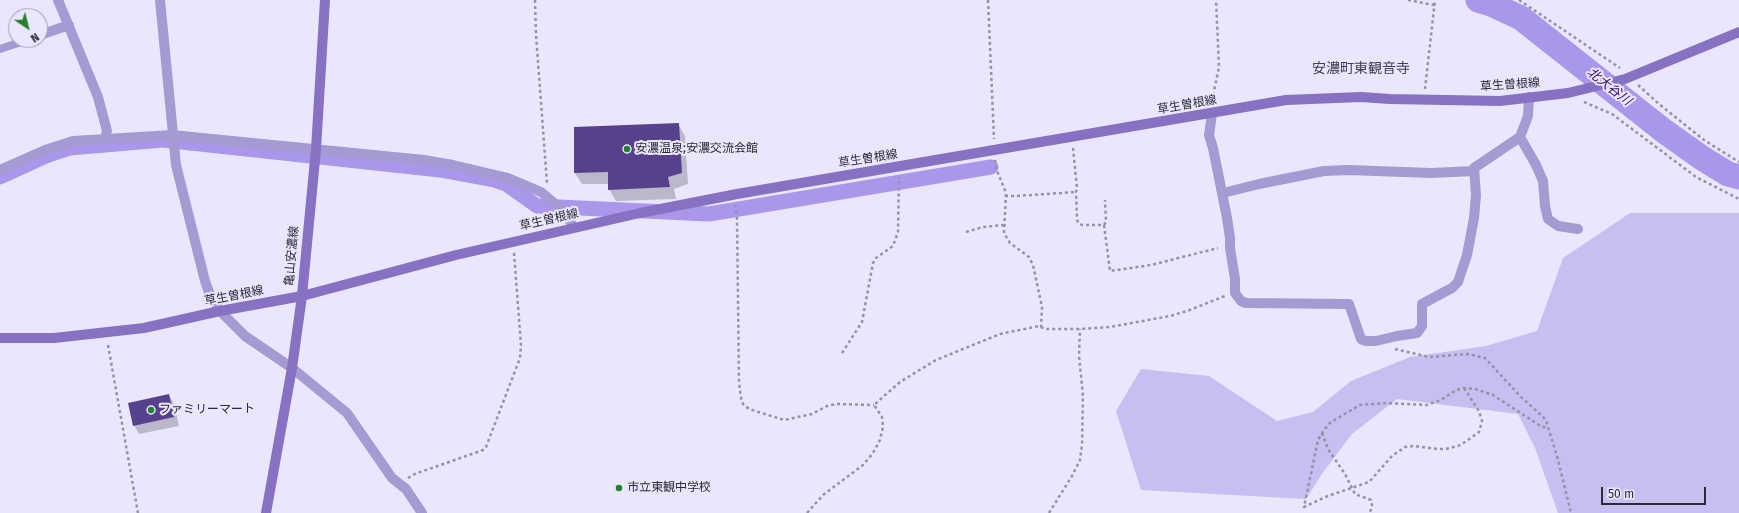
<!DOCTYPE html>
<meta charset="utf-8">
<style>
body{margin:0}
#map{position:relative;width:1739px;height:513px;overflow:hidden;background:#eae6fd;font-family:"Fira Sans",sans-serif}
canvas{display:block}
.north{position:absolute;left:8px;top:8px;width:40px;height:40px;box-sizing:border-box;background:#eae6fd;border:1px solid #9e9bad;border-radius:50%;rotate:145deg;font-size:11px;font-weight:700;line-height:16px;text-align:center;color:#2c2b34}
.north::after{content:'';display:block;margin:auto;width:14px;height:18px;background:#277f2d;clip-path:polygon(50% 0,100% 100%,50% 72%,0 100%)}
.scale{position:absolute;left:1601px;top:487px;width:105px;height:18px;box-sizing:border-box;border:2px solid #2c2b34;border-top:0;padding-left:5px;font-size:12px;line-height:14px;white-space:nowrap;color:#2c2b34;-webkit-text-stroke:3px #eae6fd;paint-order:stroke}
</style>
<div id="map">
<canvas width="1739" height="513"></canvas>
<div class="north">N</div>
<div class="scale">50 m</div>
</div>
<script>
const c = document.querySelector('canvas').getContext('2d');
c.lineJoin = 'round';
function paint(path, color) { c.fillStyle = color; c.fill(path, 'evenodd'); }
const toPath = rows => new Path2D(rows.map(r => 'M' + r).join(''));
function trace(path, color, width, dash) { c.strokeStyle = color; c.lineWidth = width; c.lineCap = dash ? 'butt' : 'round'; c.setLineDash(dash || []); c.stroke(path); }
function drawText(font, color, halo, rows, align = 'center') {
  c.font = font + ' "Fira Sans","Noto Sans JP",sans-serif'; c.lineWidth = 4; c.setLineDash([]); c.textBaseline = 'middle'; c.strokeStyle = halo; c.fillStyle = color; for (const [text, x, y, turn = 0] of rows) {
    c.save(); c.translate(x, y); c.rotate((+turn || 0) * Math.PI / 180); c.textAlign = isNaN(turn) ? turn : align; if (halo) c.strokeText(text, 0, 0); c.fillText(text, 0, 0); c.restore();
  }
}
const green = toPath([
 [1630,213,1739,213,1739,513,1558,513,1535,448,1518,414,1397,399,1352,434,1324,471,1306,499,1141,490,1116,411,1141,369,1209,376,1277,421,1313,412,1351,381,1410,357,1486,346,1537,331,1563,258]
]);
const shadow = toPath([
 [678,124,685,136,688,184,674,189,676,199,616,201,609,189,609,184,582,184,575,173],
 [169,395,174,404,179,426,139,434,134,425]
]);
const canal = toPath([
 [0,177,46,156,70,148,163,140,440,170,494,180,506,184,537,206,709,214,991,167]
]);
const river = toPath([
 [1478,0,1491,4,1521,18,1664,131,1702,158,1728,174,1739,177]
]);
const building = toPath([
 [679,123,682,173,668,177,670,187,608,190,608,172,574,173,574,127],
 [169,394,174,417,133,426,128,403]
]);
const path = toPath([
 [535,0,536,35,547,183],
 [988,0,994,139],
 [1408,0,1434,5],
 [1519,0,1620,68],
 [1638,85,1659,104,1704,140,1739,162],
 [1425,89,1435,0],
 [1212,101,1219,67,1216,0],
 [1584,102,1612,114,1696,177,1739,199],
 [1073,148,1077,188,1076,192,1077,219,1078,223,1082,225,1104,225,1110,271,1151,265,1218,248],
 [995,160,996,168,1006,193,1004,233,1010,243,1029,257,1033,265,1042,307,1041,327],
 [1005,196,1016,196,1076,192],
 [735,205,737,218,739,382,741,398,743,404,749,409,784,420,812,414,827,406,836,404,874,405],
 [1104,225,1106,222,1105,200],
 [966,232,983,227,1004,225],
 [108,345,138,513],
 [1395,349,1429,357,1468,354,1485,358,1521,397,1540,414,1546,420,1548,427],
 [842,353,862,322,873,263,876,258,893,246,898,232,899,177],
 [1464,388,1479,411,1482,421,1479,432,1465,442,1458,446,1446,449,1437,449,1414,446,1405,447,1392,456,1369,482,1328,496,1304,507,1318,440,1324,430,1331,422,1360,405,1386,403,1427,405,1441,400,1456,390,1464,388,1475,389,1493,395,1542,427,1548,427,1557,456,1571,513],
 [1322,433,1328,449,1345,474,1355,494,1371,500,1372,505,1370,513],
 [408,478,415,474,483,450,486,447,520,358,521,345,514,253],
 [807,513,823,495,863,465,873,453,880,440,883,427,882,417,874,405,900,382,936,360,1000,334,1039,326,1045,329,1080,329,1110,327,1170,316,1187,311,1225,296],
 [1049,513,1072,476,1080,460,1082,445,1083,396,1079,356,1080,329]
]);
const lane = toPath([
 [0,49,27,40]
]);
const street = toPath([
 [58,0,98,97,107,131,105,138],
 [160,0,176,165,205,281,210,295,220,311,245,336,292,368,347,413,392,478,406,489,422,513],
 [40,35,69,25],
 [27,40,28,40],
 [1212,114,1209,135,1213,148,1227,218,1230,238,1230,248,1235,279,1235,293,1241,301,1246,303,1349,304,1361,339,1366,341,1376,341,1397,336,1417,333,1422,326,1422,304,1452,288,1458,282,1467,255,1474,218,1476,195,1474,168,1520,137,1528,116,1529,97],
 [1520,137,1536,165,1543,181,1545,206,1548,219,1558,226,1578,229],
 [0,170,45,150,73,141,172,135,424,160,453,165,508,178,541,192,566,213,573,227],
 [1223,193,1259,184,1324,171,1348,170,1431,173,1474,171]
]);
const secondary = toPath([
 [0,338,54,338,144,328,220,311,302,296,456,255,640,213,737,194,1286,100,1361,97,1390,99,1500,101,1568,93,1625,79,1739,32],
 [266,513,292,368,302,296,316,149,325,0]
]);
const markers = [
 [627,149,4,"#277f2d"],
 [151,410,4,"#277f2d"],
 [619,488,4,"#277f2d"]
];
const streetNames = [
 ["草生曽根線",1510,85,-4],
 ["草生曽根線",1187,105,-10],
 ["草生曽根線",868,159,-9],
 ["草生曽根線",549,220,-13],
 ["亀山安濃線",292,256,-85],
 ["草生曽根線",234,296,-11]
];
const poiNames = [
 ["安濃温泉;安濃交流会館",635,149],
 ["ファミリーマート",159,410],
 ["市立東観中学校",627,488]
];
const waterNames = [
 ["北大谷川",1609,87,38]
];
const quarterNames = [
 ["安濃町東観音寺",1361,69]
];
paint(green, '#c9bef2');
paint(shadow, '#0003');
trace(canal, '#aa96ea', 15);
trace(river, '#aa96ea', 25);
paint(building, '#57418d');
trace(path, '#9492a3', 2.5, [3, 3]);
trace(lane, '#a69ad2', 8);
trace(street, '#a69ad2', 10);
trace(secondary, '#8671c3', 10);
for (const [x, y, r, color] of markers) { const dot = new Path2D(); dot.arc(x, y, r, 0, 2 * Math.PI); c.fillStyle = color; c.fill(dot); trace(dot, '#eae6fd', 1.5); }
drawText('12px', '#2c2b34', '#eae6fd', streetNames);
drawText('12px', '#2c2b34', '#eae6fd', poiNames, 'left');
drawText('italic 13px', '#34076c', '#eae6fd', waterNames);
drawText('14px', '#423e52', '#eae6fd', quarterNames);
</script>
